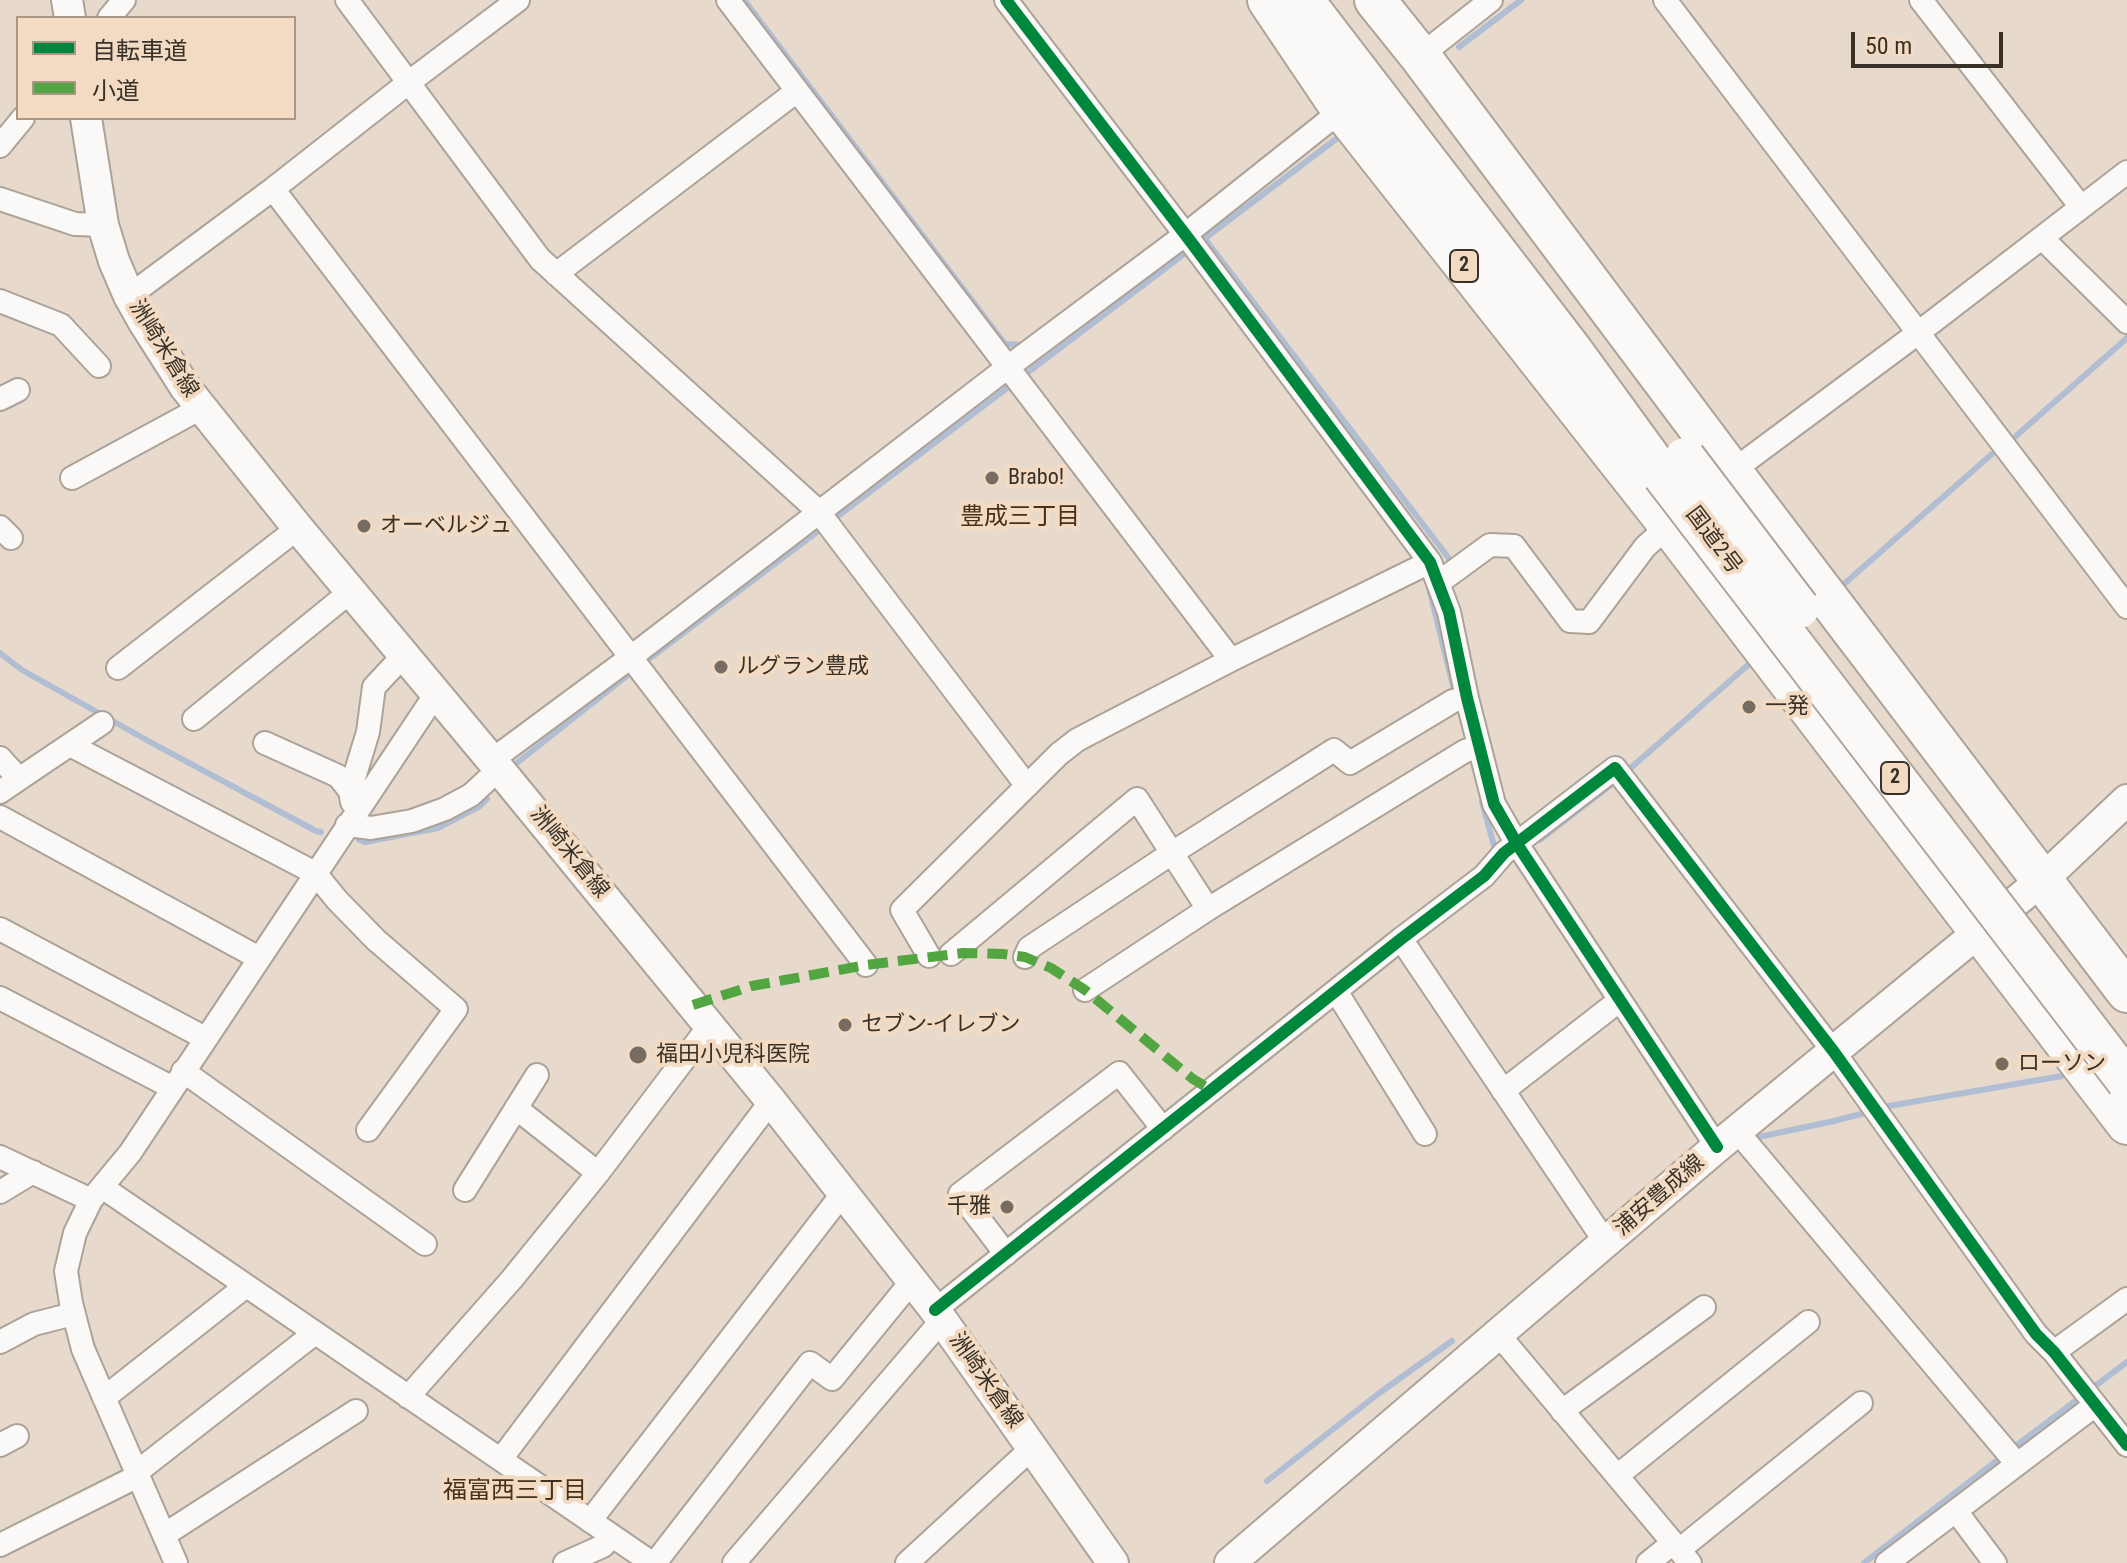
<!DOCTYPE html>
<meta charset="utf-8">
<style>
body{margin:0}
#map{position:relative;width:2127px;height:1563px;overflow:hidden;background:#e7dacd;font-family:"Roboto Condensed","Noto Sans JP",sans-serif}
canvas{display:block}
.legend{position:absolute;left:16px;top:16px;width:280px;height:104px;box-sizing:border-box;background:#f2dbc2;border:2px solid #a89784;margin:0;padding:10px 14px;list-style:none;font-size:24px;color:#393127}
.legend li{display:flex;align-items:center;gap:16px;height:40px}
.legend b{width:40px;border:2px solid #a89784}
.scale{position:absolute;left:1851px;top:32px;width:152px;height:36px;box-sizing:border-box;border:4px solid #393127;border-top:0;padding-left:10px;font-size:24px;line-height:28px;white-space:nowrap;color:#393127;-webkit-text-stroke:6px #f2dbc2;paint-order:stroke}
</style>
<div id="map">
<canvas width="2127" height="1563"></canvas>
<ul class="legend">
<li><b style="height:10px;background:#00873e"></b>自転車道</li>
<li><b style="height:10px;background:#53a542"></b>小道</li>
</ul>
<div class="scale">50 m</div>
</div>
<script>
const c = document.querySelector('canvas').getContext('2d');
c.lineJoin = 'round';
const toPath = rows => new Path2D(rows.map(r => 'M' + r).join(''));
function trace(path, color, width, dash) { c.strokeStyle = color; c.lineWidth = width; c.lineCap = dash ? 'butt' : 'round'; c.setLineDash(dash || []); c.stroke(path); }
function drawText(font, color, halo, rows, align = 'center') {
  c.font = font + ' "Roboto Condensed","Noto Sans JP",sans-serif'; c.lineWidth = 8; c.setLineDash([]); c.textBaseline = 'middle'; c.strokeStyle = halo; c.fillStyle = color; for (const [text, x, y, turn = 0] of rows) {
    c.save(); c.translate(x, y); c.rotate((+turn || 0) * Math.PI / 180); c.textAlign = isNaN(turn) ? turn : align; if (halo) c.strokeText(text, 0, 0); c.fillText(text, 0, 0); c.restore();
  }
}
const stream = toPath([
 [744,0,1005,344,1022,345,1023,347],
 [1459,47,1521,0],
 [1205,239,1451,561,1448,564],
 [2016,436,2127,338],
 [1428,584,1455,694],
 [1844,584,1992,454],
 [0,653,22,670,152,743,316,831,321,832],
 [513,766,628,675,1344,133],
 [1625,773,1748,665],
 [1482,802,1496,853],
 [359,840,365,842,438,828,480,806,487,799],
 [1540,840,1616,781],
 [1883,1107,2062,1076],
 [1754,1138,1834,1121,1865,1113],
 [2012,1449,2127,1362],
 [1267,1481,1378,1394,1452,1341],
 [1864,1563,2003,1456]
]);
const street = toPath([
 [347,0,540,259,818,511,1027,786],
 [728,0,1231,660],
 [1006,0,1191,242,1430,562,1449,612,1467,698,1494,804,1517,844,1717,1147],
 [1665,0,2127,607],
 [1921,0,2081,207],
 [109,18,124,0],
 [1420,56,1491,0],
 [0,146,23,118],
 [273,189,866,965],
 [0,199,75,224,103,225],
 [2042,238,2127,322],
 [556,274,797,91],
 [129,296,273,189,408,83,518,0],
 [0,301,61,325,99,366],
 [0,399,18,390],
 [72,478,201,408],
 [1723,478,1918,333,2127,172],
 [0,527,11,538],
 [1438,583,1490,545,1514,546,1570,621,1589,622,1645,547,1676,519],
 [118,668,298,528],
 [194,719,350,592],
 [265,743,338,776,350,791,352,802],
 [70,745,315,873,337,900,376,940,456,1009,368,1130],
 [0,758,19,779,0,792],
 [492,760,631,657,1008,367,1186,234,1342,110],
 [19,779,102,723],
 [350,791,368,732,374,687,403,656],
 [0,817,259,958],
 [347,825,371,828,412,821,445,809,471,795,499,769],
 [0,929,205,1038],
 [1401,939,1606,1243],
 [951,954,1137,799,1208,909],
 [929,956,902,910,1059,754,1077,740,1098,729,1231,660,1430,562],
 [1025,957,1029,948,1172,853,1334,750,1350,763,1453,701,1467,698],
 [1085,990,1208,909,1465,751,1479,746],
 [1336,991,1425,1134],
 [0,998,173,1088],
 [183,1071,425,1244],
 [1503,1091,1620,1000],
 [516,1108,598,1173],
 [1737,1131,2017,1464],
 [0,1157,91,1200],
 [102,1187,652,1563],
 [465,1190,537,1075],
 [0,1192,33,1172],
 [1006,1254,960,1194,1119,1073,1163,1129],
 [935,1310,1401,939,1484,876,1504,853,1615,768,1834,1052,2036,1334,2054,1352,2127,1445],
 [1499,1335,1690,1563],
 [0,1342,34,1324,73,1314],
 [2054,1352,2127,1299],
 [408,1397,512,1279,598,1173,710,1025],
 [104,1398,246,1286],
 [1562,1411,1704,1307],
 [0,1445,17,1436],
 [501,1459,771,1101],
 [137,1472,315,1333],
 [1617,1476,1808,1322],
 [1956,1511,1995,1563],
 [590,1521,843,1193],
 [164,1535,356,1411],
 [0,1545,138,1476],
 [1679,1550,1861,1403],
 [176,1563,83,1349,71,1303,66,1271,75,1233,91,1200,130,1153,435,695],
 [565,1563,603,1546,612,1536],
 [655,1563,810,1363,832,1379,912,1281],
 [734,1563,942,1320],
 [907,1563,1032,1448],
 [1648,1563,1673,1543],
 [1887,1563,2094,1406]
]);
const secondary = toPath([
 [67,0,70,18],
 [86,118,103,225,114,261,129,296,143,321,185,387,298,528,499,769,771,1101,935,1310,1113,1563],
 [1230,1563,1717,1147,2042,880,2127,800]
]);
const highway = toPath([
 [1268,0,1342,110,1669,525,2127,1124],
 [1303,0,1573,352,1658,469],
 [1375,0,1420,56,1731,471,2127,992]
]);
const highwayBridge = toPath([
 [1685,458,1799,608],
 [1663,475,2127,1081]
]);
const quiet = toPath([
 [693,1005,752,986,866,965,963,953,1003,954,1025,957,1051,968,1085,990,1193,1079,1211,1090]
]);
const cycleway = toPath([
 [1006,0,1191,242,1430,562,1449,612,1467,698,1494,804,1517,844,1717,1147],
 [935,1310,1401,939,1484,876,1504,853,1615,768,1834,1052,2036,1334,2054,1352,2127,1445]
]);
const markers = [
 [992,478,8,"#766c61"],
 [364,526,8,"#766c61"],
 [721,667,8,"#766c61"],
 [1749,707,8,"#766c61"],
 [845,1025,8,"#766c61"],
 [638,1055,10,"#766c61"],
 [2002,1064,8,"#766c61"],
 [1007,1207,8,"#766c61"]
];
const shields = [
 [1464,266,28],
 [1895,778,28]
];
const shieldNames = [
 ["2",1464,266],
 ["2",1895,778]
];
const streetNames = [
 ["洲崎米倉線",163,349,58],
 ["国道2号",1713,541,53],
 ["洲崎米倉線",569,853,51],
 ["浦安豊成線",1660,1196,-41],
 ["洲崎米倉線",985,1381,55]
];
const poiNames = [
 ["Brabo!",1008,478],
 ["オーベルジュ",380,526],
 ["ルグラン豊成",737,667],
 ["一発",1765,707],
 ["セブン-イレブン",861,1025],
 ["福田小児科医院",656,1055],
 ["ローソン",2018,1064],
 ["千雅",991,1207,"right"]
];
const neighbourhoodNames = [
 ["豊成三丁目",1020,518],
 ["福富西三丁目",515,1492]
];
trace(stream, '#b0bdd3', 6);
trace(street, '#aca298', 26);
trace(secondary, '#aca298', 34);
trace(highway, '#aca298', 44);
trace(street, '#fbf9f8', 22);
trace(secondary, '#fbf9f8', 30);
trace(highway, '#fbf9f8', 40);
trace(highwayBridge, '#aca298', 44, []);
trace(highwayBridge, '#fbf9f8', 40);
trace(quiet, '#53a542', 10, [20, 10]);
trace(cycleway, '#00873e', 12);
for (const [x, y, r, color] of markers) { const dot = new Path2D(); dot.arc(x, y, r, 0, 2 * Math.PI); c.fillStyle = color; c.fill(dot); trace(dot, '#f2dbc2', 3); }
for (const [x, y, w] of shields) { const box = new Path2D(); box.roundRect(x - w / 2, y - 16, w, 32, 6); c.fillStyle = '#f2dbc2'; c.fill(box); trace(box, '#393127', 2); }
drawText('bold 20px', '#393127', null, shieldNames);
drawText('22px', '#393127', '#f2dbc2', streetNames);
drawText('22px', '#393127', '#f2dbc2', poiNames, 'left');
drawText('24px', '#43311c', '#f2dbc2', neighbourhoodNames);
</script>
